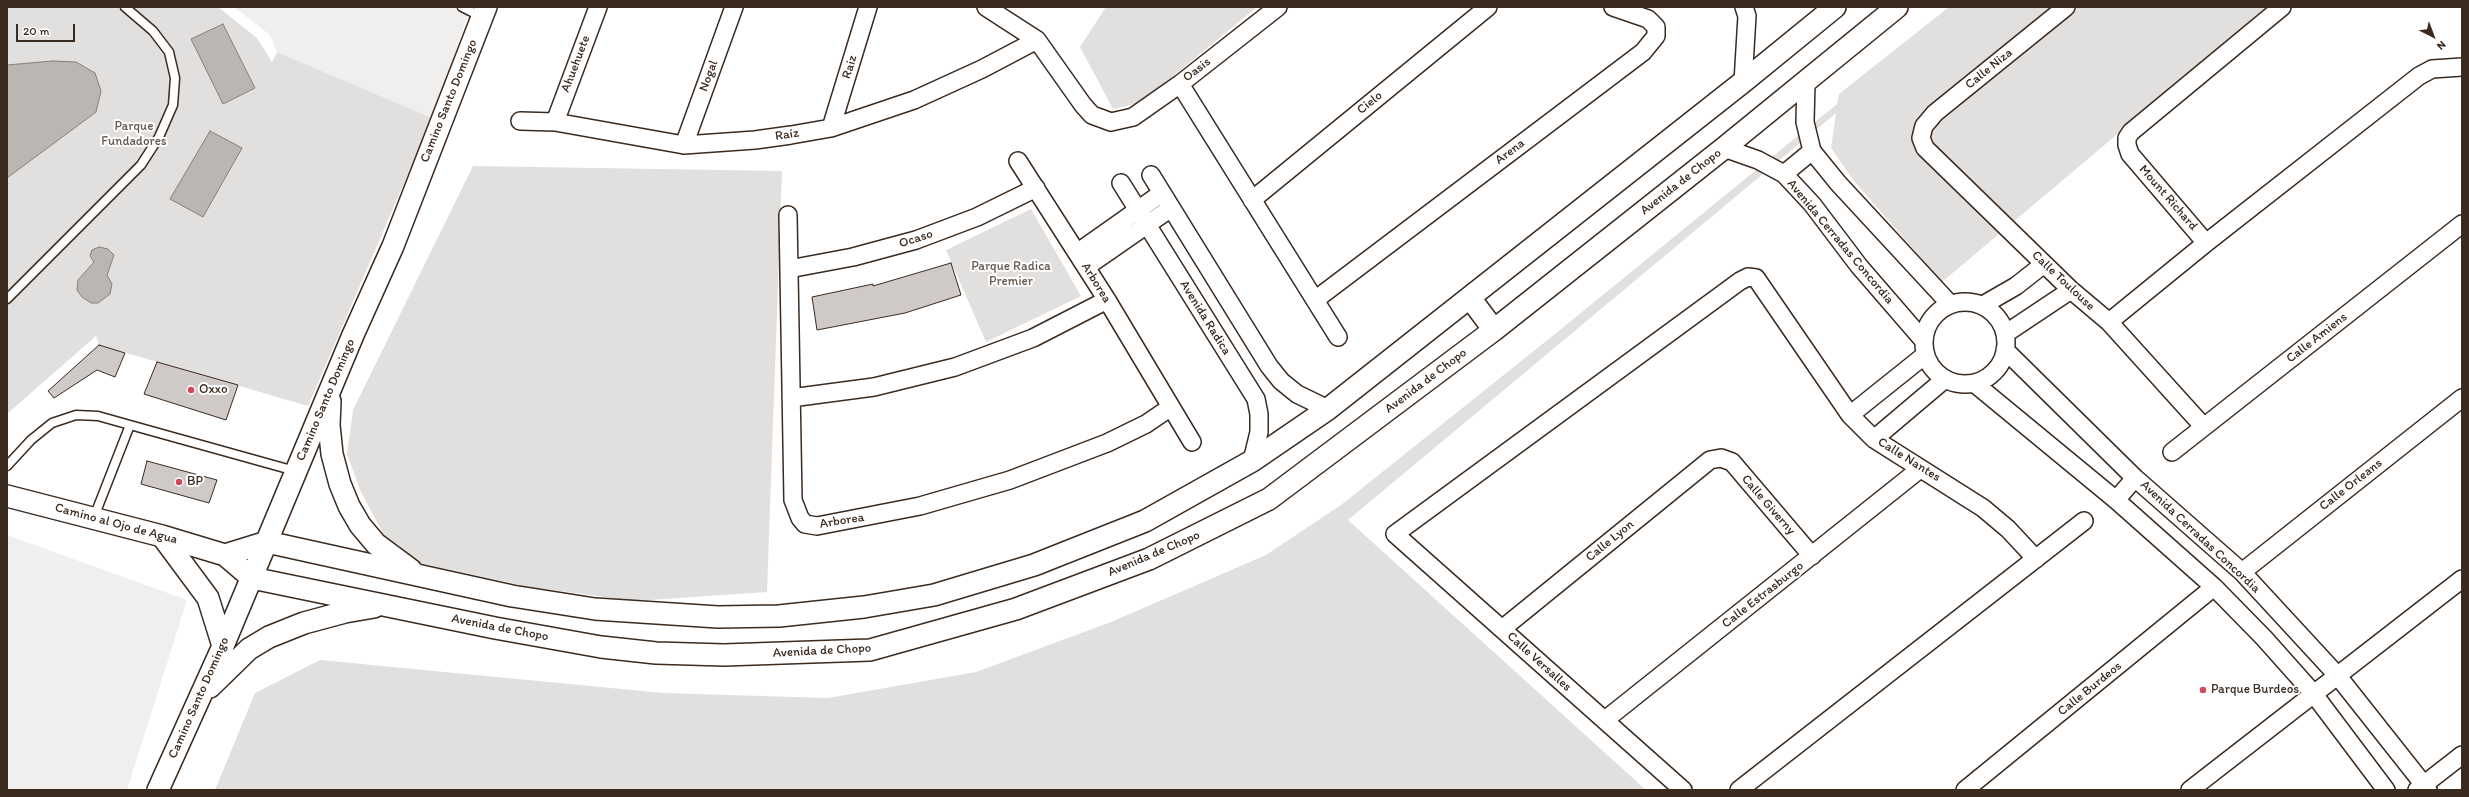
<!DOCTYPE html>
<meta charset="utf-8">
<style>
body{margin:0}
#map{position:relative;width:2469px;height:797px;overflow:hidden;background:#fff;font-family:Itim,sans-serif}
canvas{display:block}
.frame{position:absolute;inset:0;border:8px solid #3b2a1e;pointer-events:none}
.north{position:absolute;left:2413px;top:16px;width:40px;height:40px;-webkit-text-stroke:3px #fff;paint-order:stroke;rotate:138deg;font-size:11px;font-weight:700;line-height:16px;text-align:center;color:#3b2a1e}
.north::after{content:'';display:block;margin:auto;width:14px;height:18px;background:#3b2a1e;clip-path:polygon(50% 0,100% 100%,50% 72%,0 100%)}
.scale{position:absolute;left:16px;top:24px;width:59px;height:18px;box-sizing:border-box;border:2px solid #3b2a1e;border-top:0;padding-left:5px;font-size:12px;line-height:14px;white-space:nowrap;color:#3b2a1e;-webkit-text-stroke:3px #fff;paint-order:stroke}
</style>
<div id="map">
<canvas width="2469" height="797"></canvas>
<div class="frame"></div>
<div class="north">N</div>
<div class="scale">20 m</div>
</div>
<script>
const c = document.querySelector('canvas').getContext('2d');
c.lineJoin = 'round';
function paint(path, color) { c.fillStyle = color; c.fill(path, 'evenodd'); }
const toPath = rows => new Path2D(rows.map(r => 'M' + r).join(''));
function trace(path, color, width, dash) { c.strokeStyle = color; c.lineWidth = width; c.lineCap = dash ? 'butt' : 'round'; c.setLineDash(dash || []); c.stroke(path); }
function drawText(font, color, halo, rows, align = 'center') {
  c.font = font + ' Itim,sans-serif'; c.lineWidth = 4; c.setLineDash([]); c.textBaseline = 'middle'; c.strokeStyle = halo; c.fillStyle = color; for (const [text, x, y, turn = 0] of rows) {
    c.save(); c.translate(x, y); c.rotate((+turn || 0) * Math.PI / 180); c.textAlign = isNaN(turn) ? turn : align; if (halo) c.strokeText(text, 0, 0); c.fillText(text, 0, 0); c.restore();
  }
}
const built = toPath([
 [234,7,471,7,432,118,277,52,270,35],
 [7,535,187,600,127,790,7,790]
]);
const green = toPath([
 [7,7,218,7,257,38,272,62,277,52,432,118,308,406,99,345,96,336,7,414],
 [1106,7,1257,7,1140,103,1113,109,1080,47],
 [1949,7,2268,7,1942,282,1854,181,1831,148,1836,113,1348,520,1646,790,215,790,255,693,320,660,663,693,828,698,976,672,1111,622,1266,555,1341,505,1555,334,1837,104,1839,94],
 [473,166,782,171,767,592,635,601,530,587,410,561,387,541,360,490,347,454,353,410],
 [1031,209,1081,296,986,342,946,250]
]);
const water = toPath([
 [223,24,255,88,223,104,191,39,223,24],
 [53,61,76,62,95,73,101,91,96,112,7,178,7,65,53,61],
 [210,131,242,148,203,217,170,199,210,131],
 [99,247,108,249,114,255,107,275,112,284,110,294,98,303,91,303,82,297,77,290,78,280,94,262,90,256,92,250,99,247]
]);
const building = toPath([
 [951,263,961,295,905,313,817,330,812,297,873,284,873,286,951,263],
 [99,345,125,353,115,377,97,370,54,398,48,391,99,345],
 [157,362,238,385,226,420,144,394,157,362],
 [147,461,217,480,209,503,141,484,147,461]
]);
const service = toPath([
 [462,7,482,17],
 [7,299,141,165,159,137,173,105,175,78,169,52,153,31,125,7],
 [7,466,31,440,52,423,76,415,98,416,130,425],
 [94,517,130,425,295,471]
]);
const minor = toPath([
 [986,7,1037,40,1083,105,1092,115,1111,122,1133,117,1180,84,1278,7],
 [2066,7,1935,113,1924,126,1921,138,1925,148,2071,290,2109,322,2203,426],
 [1743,82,1747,16,1744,7],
 [1806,82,1805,122,1812,151,1838,183,1950,304],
 [1180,84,1338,337],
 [520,121,555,122,684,145,755,140,791,135,831,128,914,100,982,69,1037,40],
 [555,122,598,7],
 [831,128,868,7],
 [684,145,734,7],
 [1724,148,1758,160,1784,174,1812,204,1859,266,1923,340],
 [1018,161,1107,300,1192,442],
 [1784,174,1812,151],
 [1151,175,1269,366,1281,381,1297,394,1328,409],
 [1121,183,1256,399,1259,414,1259,432,1252,461],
 [1252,200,1488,7],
 [788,215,793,500,800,518,805,524,817,526,920,506,1010,480,1107,443,1146,424,1171,407],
 [2206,243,2130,154,2127,145,2127,138,2131,132,2282,7],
 [1077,253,1162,193],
 [1086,267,1171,208],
 [789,269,853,257,916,240,977,217,1036,188],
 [1315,300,1643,52,1656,36,1656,27,1648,19,1613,7],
 '1924 343a41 41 0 1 1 82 0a41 41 0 1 1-82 0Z',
 [1983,305,2016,286,2044,264],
 [2109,322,2206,243,2419,76,2432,69,2462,67],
 [2005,334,2071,290],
 [2005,350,2135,478,2242,572,2337,675,2428,790],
 [1974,383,2116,500,2214,587,2264,638,2313,693,2386,790],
 [791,398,874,387,955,367,1033,338,1107,300],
 [1850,415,1925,355],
 [1874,439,1945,379],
 [2172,452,2462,224],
 [2116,500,2135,478],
 [2242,572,2462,398],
 [1502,629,1710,460,1721,458,1732,462,1812,556],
 [1605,720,1920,469],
 [1683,790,1395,534,1740,281,1748,277,1756,278,1850,415,1874,439,1983,508,2008,529,2036,559],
 [1739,790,2084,521],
 [1965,790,2214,587],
 [2190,790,2462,579],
 [2417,790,2462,755]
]);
const tertiary = toPath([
 [1470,298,1494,330],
 [330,401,329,425,332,454,340,484,349,506,360,525,376,544,411,570],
 [7,496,162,536,225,555,252,578,495,628,601,647,656,653,724,655,870,650,1016,609,1149,559,1269,499,1494,330,1724,148,1897,7],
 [162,536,208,598,223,646],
 [225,555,267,542,512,596,595,609,718,617,779,616,864,607,934,595,1034,565,1145,521,1252,461,1328,409,1743,82,1835,7],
 [210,687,249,649,269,637,304,623,345,612,374,607],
 [158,790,223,646,353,335,393,246,486,7]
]);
const markers = [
 [191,390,4,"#d1495b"],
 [179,482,4,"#d1495b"],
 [2203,690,4,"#d1495b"]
];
const streetNames = [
 ["Ahuehuete",576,64,-69],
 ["Raiz",850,67,-73],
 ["Calle Niza",1989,69,-39],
 ["Oasis",1197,70,-38],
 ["Nogal",709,76,-70],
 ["Camino Santo Domingo",449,101,-68],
 ["Cielo",1370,103,-39],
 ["Raíz",787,135,-9],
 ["Arena",1510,152,-37],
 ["Avenida de Chopo",1681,182,-38],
 ["Mount Richard",2168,198,49],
 ["Ocaso",916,239,-18],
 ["Avenida Cerradas Concordia",1840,242,50],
 ["Calle Toulouse",2063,281,43],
 ["Arborea",1096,283,58],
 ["Avenida Radica",1205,318,58],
 ["Calle Amiens",2317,338,-38],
 ["Avenida de Chopo",1426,381,-37],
 ["Camino Santo Domingo",326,400,-67],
 ["Calle Nantes",1909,460,32],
 ["Calle Orleans",2351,485,-38],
 ["Calle Giverny",1768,505,49],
 ["Arborea",842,521,-9],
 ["Camino al Ojo de Agua",116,524,15],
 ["Avenida Cerradas Concordia",2200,537,43],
 ["Calle Lyon",1610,541,-39],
 ["Avenida de Chopo",1154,554,-23],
 ["Calle Estrasburgo",1763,595,-38],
 ["Avenida de Chopo",500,628,11],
 ["Avenida de Chopo",822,651,-3],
 ["Calle Versalles",1539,662,42],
 ["Calle Burdeos",2090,689,-39],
 ["Camino Santo Domingo",199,698,-66]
];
const parkNames = [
 ["Parque",134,127],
 ["Fundadores",134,142],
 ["Parque Radica",1011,267],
 ["Premier",1011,282]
];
const poiNames = [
 ["Oxxo",199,390],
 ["BP",187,482],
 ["Parque Burdeos",2211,690]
];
paint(built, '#f1efee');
paint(green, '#e2e0de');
paint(water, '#bcb6b3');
trace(water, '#887e77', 1);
paint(building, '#cfcac7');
trace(building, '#3b2a1e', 1);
trace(service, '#3b2a1e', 11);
trace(minor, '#3b2a1e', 20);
trace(tertiary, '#3b2a1e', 24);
trace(service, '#fff', 8);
trace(minor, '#fff', 17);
trace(tertiary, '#fff', 21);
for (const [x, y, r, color] of markers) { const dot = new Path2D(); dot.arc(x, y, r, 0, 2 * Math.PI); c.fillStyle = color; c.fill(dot); trace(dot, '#fff', 1.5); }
drawText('13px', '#3b2a1e', '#fff', streetNames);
drawText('13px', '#65584e', '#fff', parkNames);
drawText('13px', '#3b2a1e', '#fff', poiNames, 'left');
</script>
